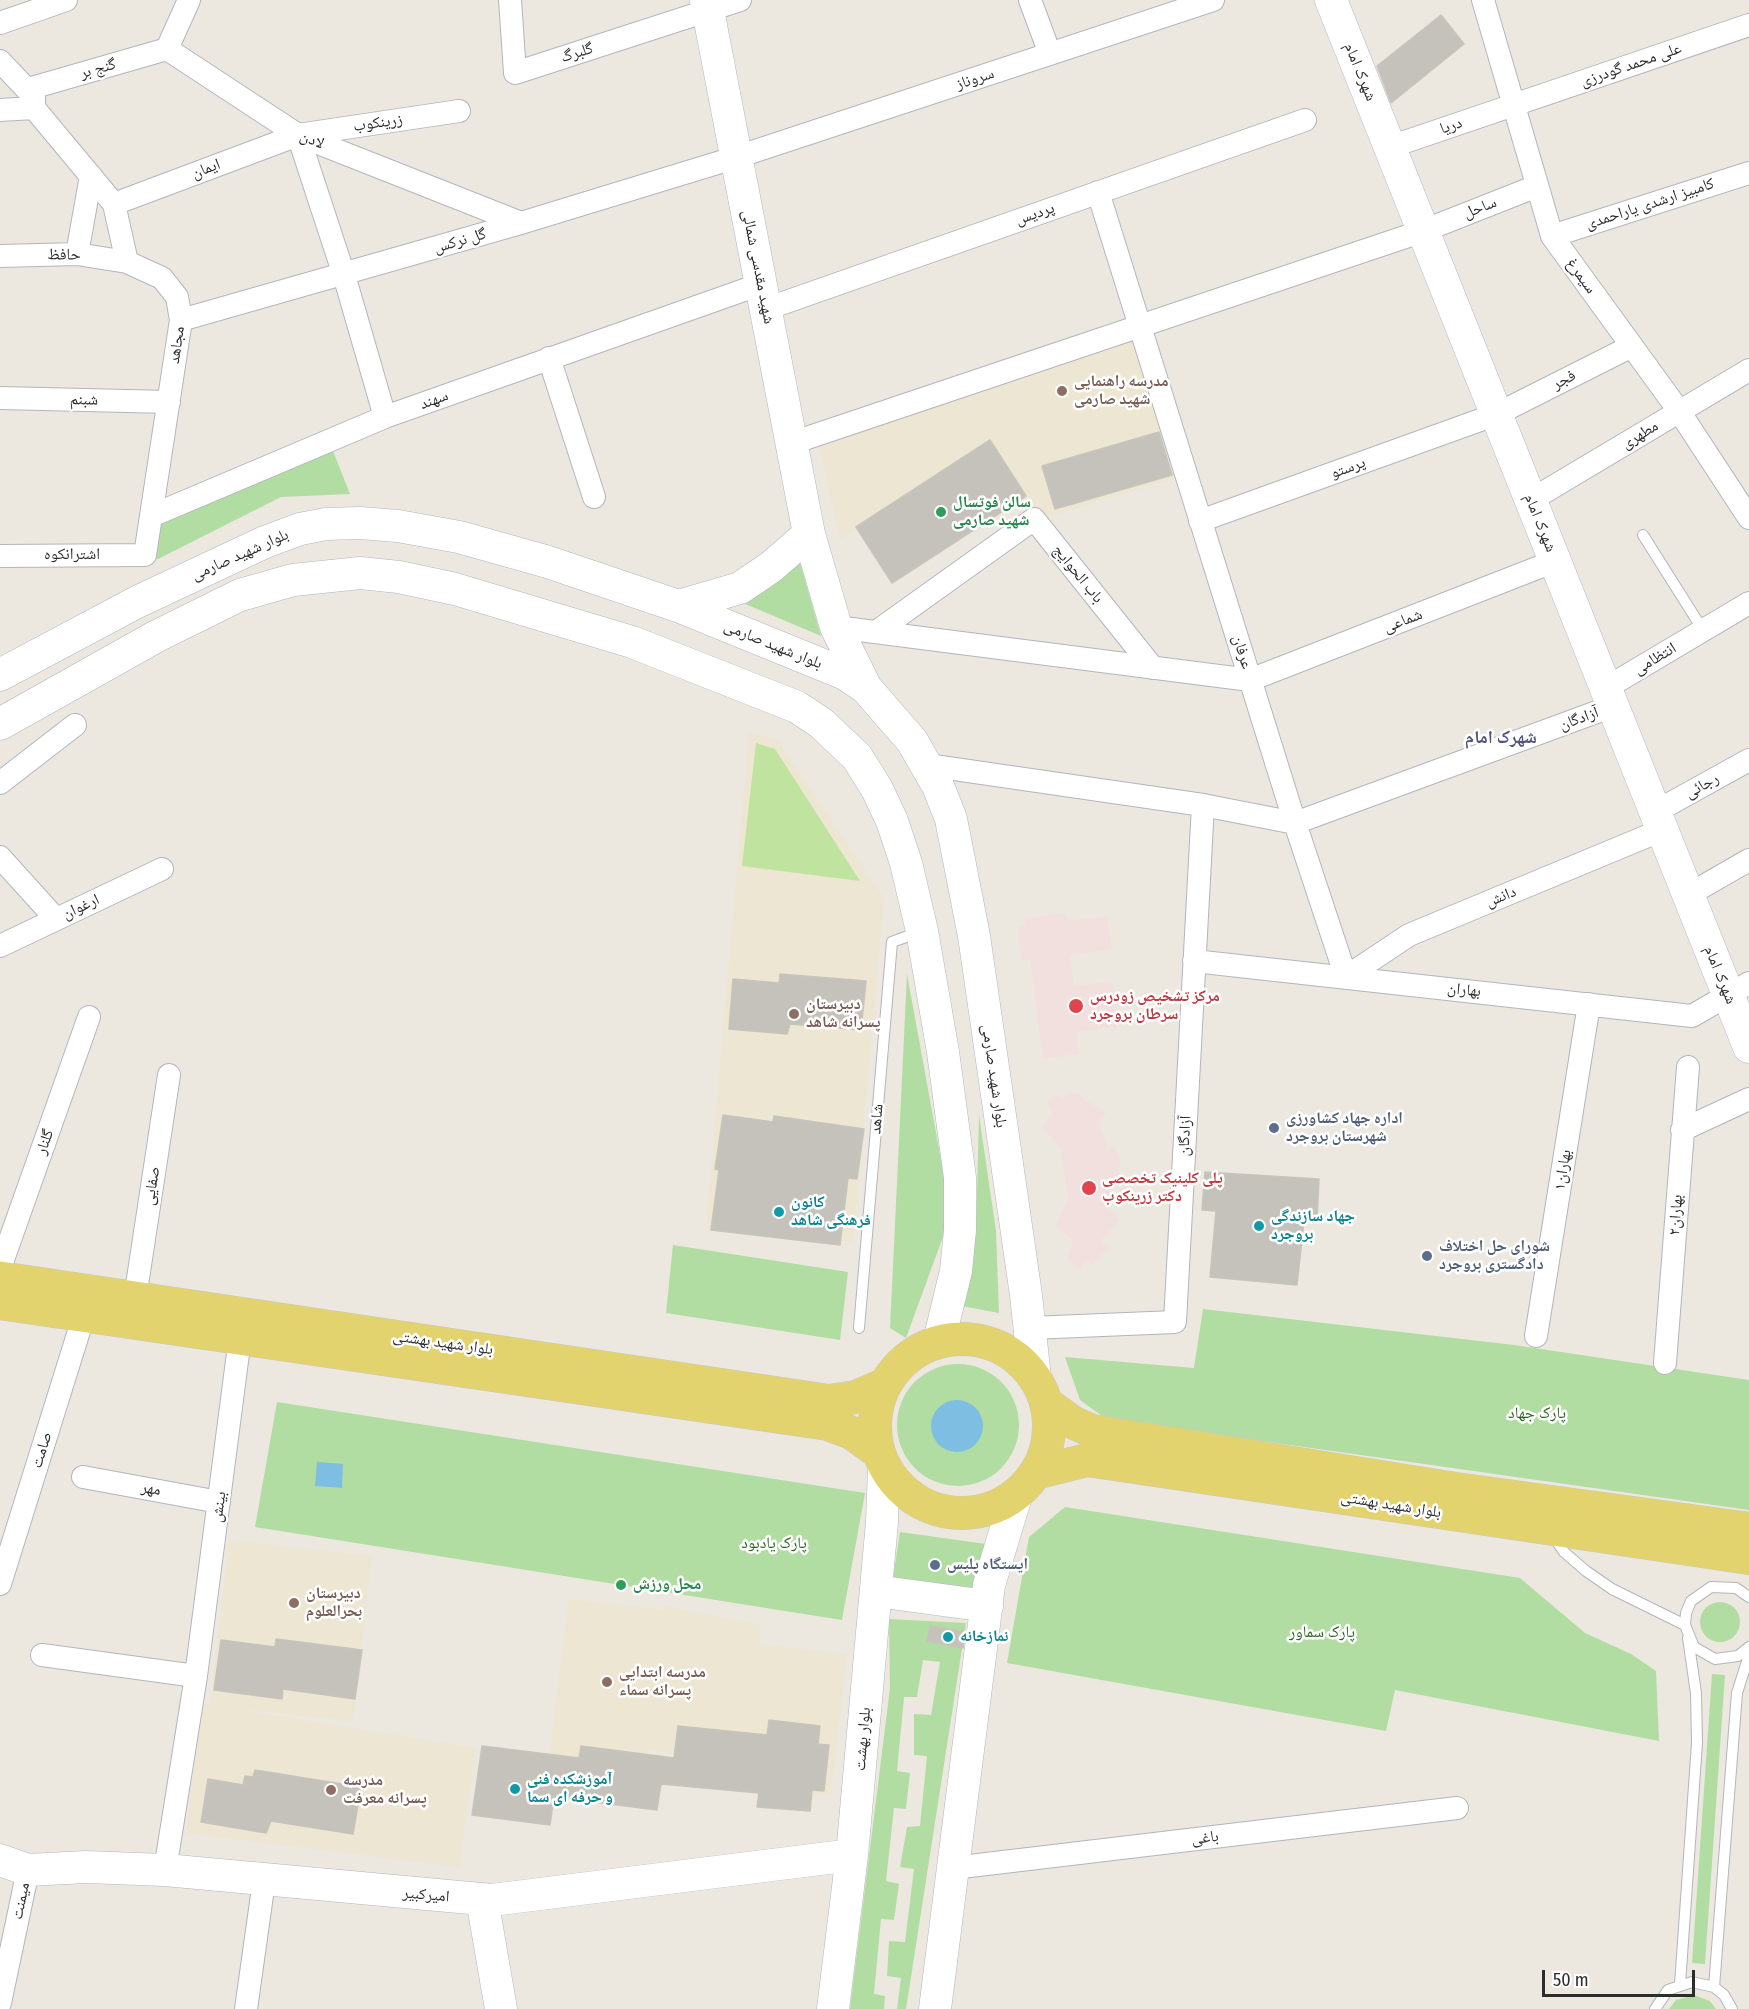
<!DOCTYPE html>
<meta charset="utf-8">
<style>
body{margin:0}
#map{position:relative;width:1749px;height:2009px;overflow:hidden;background:#ece8e0;font-family:"Fira Sans Condensed",sans-serif}
canvas{display:block}
.scale{position:absolute;left:1542px;top:1970px;width:153px;height:27px;box-sizing:border-box;border:3px solid #2c2c2c;border-top:0;padding-left:8px;font-size:18px;line-height:21px;white-space:nowrap;color:#2c2c2c;-webkit-text-stroke:4px #fff;paint-order:stroke}
</style>
<div id="map">
<canvas width="1749" height="2009"></canvas>
<div class="scale">50 m</div>
</div>
<script>
const c = document.querySelector('canvas').getContext('2d');
c.lineJoin = 'round';
function paint(path, color) { c.fillStyle = color; c.fill(path, 'evenodd'); }
const toPath = rows => new Path2D(rows.map(r => 'M' + r).join(''));
function trace(path, color, width, dash) { c.strokeStyle = color; c.lineWidth = width; c.lineCap = dash ? 'butt' : 'round'; c.setLineDash(dash || []); c.stroke(path); }
function drawText(font, color, halo, rows, align = 'center') {
  c.font = font + ' "Fira Sans Condensed","Noto Naskh Arabic",sans-serif'; c.lineWidth = 5; c.setLineDash([]); c.textBaseline = 'middle'; c.strokeStyle = halo; c.fillStyle = color; for (const [text, x, y, turn = 0] of rows) {
    c.save(); c.translate(x, y); c.rotate((+turn || 0) * Math.PI / 180); c.textAlign = isNaN(turn) ? turn : align; if (halo) c.strokeText(text, 0, 0); c.fillText(text, 0, 0); c.restore();
  }
}
const education = toPath([
 [1132,340,1178,477,1048,517,1034,505,990,446,840,539,818,443],
 [749,731,778,740,884,898,853,1242,711,1230,706,1227],
 [229,1540,372,1556,353,1721,228,1708,476,1748,459,1867,186,1833,203,1704,210,1705],
 [569,1599,663,1610,664,1606,761,1625,759,1644,847,1654,831,1795,814,1793,811,1813,757,1807,765,1736,755,1733,676,1754,648,1750,648,1755,664,1757,657,1810,574,1800,579,1762,549,1758]
]);
const medical = toPath([
 [1066,913,1068,921,1107,916,1112,949,1070,955,1074,986,1112,981,1117,1027,1077,1032,1079,1054,1043,1059,1030,960,1022,960,1017,926,1025,925,1024,918],
 [1071,1092,1080,1093,1083,1099,1106,1112,1099,1125,1108,1148,1115,1146,1121,1160,1119,1175,1113,1177,1106,1206,1120,1219,1101,1241,1108,1248,1092,1266,1087,1261,1080,1269,1067,1258,1073,1241,1055,1225,1068,1199,1061,1148,1041,1126,1053,1115,1047,1103,1056,1095,1064,1098]
]);
const green = toPath([
 [333,451,350,494,281,497,158,559,148,559,153,526],
 [800,563,821,636,743,603],
 [907,974,951,1215,906,1338,890,1328],
 [979,1115,996,1231,999,1313,962,1306,976,1234],
 [673,1245,848,1272,840,1340,666,1313],
 [1203,1309,1514,1345,1749,1380,1749,1510,1106,1419,1080,1400,1065,1357,1194,1368],
 '897 1425a61 61 0 1 1 122 0a61 61 0 1 1-122 0Z',
 [277,1402,865,1493,842,1620,255,1527],
 [1065,1507,1520,1578,1585,1633,1631,1654,1656,1671,1659,1741,1395,1690,1386,1731,1007,1663,1029,1537],
 [900,1532,986,1544,978,1596,892,1584],
 '1700 1622a20 20 0 1 1 40 0a20 20 0 1 1-40 0Z',
 [889,1619,966,1623,906,2009,897,2009,901,1978,887,1976,889,1941,905,1942,914,1869,900,1867,907,1827,920,1826,927,1756,914,1755,914,1714,931,1715,940,1662,923,1660,917,1697,904,1697,897,1771,910,1773,906,1809,894,1808,886,1881,899,1884,894,1920,881,1919,874,1994,885,1996,884,2009,850,2009,890,1688],
 [1712,1674,1725,1675,1705,1964,1692,1963],
 [1694,1995,1710,2001,1716,2009,1669,2009,1676,2000]
]);
const pitch = toPath([
 [756,743,775,749,860,881,742,866]
]);
const water = toPath([
 '931 1426a26 26 0 1 1 52 0a26 26 0 1 1-52 0Z',
 [317,1462,343,1464,342,1488,315,1486]
]);
const building = toPath([
 [1441,15,1464,44,1391,103,1377,66,1441,15],
 [1159,432,1172,475,1055,509,1042,466,1159,432],
 [990,440,1026,496,892,583,856,527,990,440],
 [780,974,866,981,861,1030,790,1024,787,1034,729,1029,733,979,779,983,780,974],
 [723,1115,773,1122,774,1116,864,1129,857,1179,848,1178,840,1245,711,1230,719,1170,715,1169,723,1115],
 [1205,1172,1319,1179,1317,1221,1304,1221,1297,1285,1210,1277,1216,1211,1202,1210,1205,1172],
 [930,1626,965,1632,963,1648,927,1641,930,1626],
 [276,1639,362,1650,355,1699,283,1689,282,1699,214,1690,221,1640,275,1647,276,1639],
 [769,1720,820,1726,818,1744,829,1745,824,1791,812,1790,810,1811,757,1807,759,1793,661,1784,657,1810,554,1797,550,1825,472,1815,482,1746,579,1758,581,1746,674,1758,678,1726,767,1735,769,1720],
 [255,1770,361,1787,353,1834,271,1821,266,1833,201,1822,208,1779,243,1785,245,1776,253,1777,255,1770]
]);
const lane = toPath([
 [1643,535,1703,630],
 [859,1328,892,942,919,932],
 [1553,1536,1564,1552,1586,1571,1612,1589,1685,1625],
 [1749,1597,1736,1588,1711,1587,1691,1601,1686,1613,1685,1625,1694,1647,1715,1659,1738,1656,1749,1647],
 [1680,1984,1697,1743,1696,1693,1688,1638],
 [1714,1987,1737,1693,1749,1655],
 [1655,2009,1668,1990,1692,1982,1714,1987,1724,1995,1732,2009]
]);
const street = toPath([
 [189,0,167,49,298,135,521,223],
 [510,0,515,73,740,0],
 [1030,0,1050,54],
 [1483,0,1552,236,1679,411,1749,518],
 [0,23,66,0],
 [0,61,34,97,34,108,114,204,127,262,162,278,177,297,181,320,145,555,0,556],
 [28,89,167,49],
 [0,110,34,108],
 [298,135,344,275,385,417,761,284],
 [1390,147,1749,25],
 [1098,192,1295,823,1346,977,1409,935,1662,830],
 [114,204,298,135,459,111],
 [1552,236,1749,173],
 [77,254,91,176],
 [0,256,77,254,127,262],
 [766,309,1305,120],
 [181,320,521,223,737,157,1213,0],
 [549,358,594,497],
 [0,398,169,402],
 [792,443,1423,231,1537,186],
 [1531,500,1749,370],
 [151,516,385,417],
 [1200,521,1497,414,1632,346],
 [836,627,1250,680,1555,561],
 [876,632,1034,519,1153,668],
 [1606,688,1749,603],
 [927,765,1203,805,1295,823,1613,706],
 [0,783,75,725],
 [1655,812,1749,760],
 [0,857,56,919],
 [1688,895,1749,860],
 [0,946,162,869],
 [1194,961,1692,1016,1749,983],
 [1682,1130,1749,1099],
 [0,1268,89,1017],
 [135,1298,169,1075],
 [1030,1328,1175,1322,1203,805],
 [1536,1336,1589,1004],
 [1665,1363,1688,1067],
 [83,1477,219,1502],
 [0,1584,84,1315],
 [42,1655,196,1676],
 [953,1868,1457,1808],
 [165,1870,196,1676,240,1338],
 [0,2003,28,1870],
 [246,2009,264,1881]
]);
const secondary = toPath([
 [706,0,809,534,836,627,866,688],
 [1331,0,1749,1047],
 [678,606,740,588,771,567,809,534],
 [0,675,137,602,265,542,300,529,326,524,360,523,398,526,459,537,548,562,678,606,845,674,866,688,912,741,938,786,951,819,974,936,1026,1295,1035,1378],
 [0,724,157,636,240,595,293,580,360,573,399,577,455,589,632,642,797,707,821,723,857,757,877,789,892,821,906,863,922,931,943,1052,960,1178,960,1230,956,1271,939,1341],
 [876,1591,987,1606],
 [0,1860,28,1870,86,1867,165,1870,492,1900,852,1855],
 [482,1899,501,2009],
 [833,2009,852,1855,882,1522,884,1467],
 [935,2009,989,1585,1017,1493]
]);
const primary = toPath([
 [0,1278,829,1401,856,1397,884,1385],
 [0,1303,828,1424,852,1433,878,1452],
 '875 1426a87 87 0 1 1 174 0a87 87 0 1 1-174 0Z',
 [1046,1403,1072,1422,1092,1431,1456,1489,1749,1529],
 [1035,1473,1087,1460,1749,1558]
]);
const markers = [
 [1062,391,6,"#8d6e63"],
 [941,512,6,"#2e9e5b"],
 [1076,1006,8,"#e0444e"],
 [794,1014,6,"#8d6e63"],
 [1274,1128,6,"#5c6f8a"],
 [1089,1188,8,"#e0444e"],
 [779,1212,6,"#0f9aa8"],
 [1259,1226,6,"#0f9aa8"],
 [1427,1256,6,"#5c6f8a"],
 [935,1565,6,"#5c6f8a"],
 [621,1585,6,"#2e9e5b"],
 [294,1603,6,"#8d6e63"],
 [948,1637,6,"#0f9aa8"],
 [607,1682,6,"#8d6e63"],
 [515,1789,6,"#0f9aa8"],
 [331,1790,6,"#8d6e63"]
];
const streetNames = [
 ["گلبرگ",577,53,-17],
 ["علی محمد گودرزی",1631,65,-19],
 ["گنج بر",98,69,-16],
 ["شهرک امام",1360,72,68],
 ["سروناز",975,79,-18],
 ["زرینکوب",378,123,-8],
 ["دریا",1451,126,-19],
 ["لادن",312,140,23],
 ["ایمان",206,169,-21],
 ["کامبیز ارشدی یاراحمدی",1650,204,-18],
 ["ساحل",1480,208,-21],
 ["پردیس",1035,214,-19],
 ["گل نرکس",460,241,-16],
 ["حافظ",64,255,1],
 ["شهید مقدسی شمالی",758,267,79],
 ["سیمرغ",1581,276,54],
 ["مجاهد",177,345,-82],
 ["فجر",1564,380,-27],
 ["شبنم",84,400,1],
 ["سهند",434,400,-20],
 ["مطهری",1640,435,-31],
 ["پرستو",1348,468,-20],
 ["شهرک امام",1540,523,68],
 ["اشترانکوه",72,555],
 ["بلوار شهید صارمی",240,555,-24],
 ["باب الحوایج",1078,574,51],
 ["شماعی",1403,621,-21],
 ["بلوار شهید صارمی",773,645,22],
 ["عرفان",1242,652,73],
 ["انتظامی",1655,659,-31],
 ["آزادگان",1579,719,-20],
 ["رجائی",1702,786,-29],
 ["دانش",1501,897,-22],
 ["ارغوان",81,907,-25],
 ["شهرک امام",1720,975,68],
 ["بهاران",1464,990,6],
 ["بلوار شهید صارمی",994,1076,82],
 ["شاهد",877,1119,-85],
 ["آزادگان",1185,1136,-87],
 ["گلنار",45,1142,-70],
 ["بهاران۱",1563,1170,-81],
 ["صفایی",152,1186,-81],
 ["بهاران۲",1676,1215,-86],
 ["بلوار شهید بهشتی",443,1343,8],
 ["صامت",42,1450,-73],
 ["مهر",151,1489,10],
 ["بلوار شهید بهشتی",1391,1505,9],
 ["بینش",219,1507,-82],
 ["بلوار بهشت",863,1739,-85],
 ["باغی",1205,1838,-7],
 ["امیرکبیر",426,1895,5],
 ["میمنت",21,1901,-78]
];
const educationNames = [
 ["مدرسه راهنمایی",1074,382],
 ["شهید صارمی",1074,400],
 ["دبیرستان",806,1005],
 ["پسرانه شاهد",806,1023],
 ["دبیرستان",306,1594],
 ["بحرالعلوم",306,1612],
 ["مدرسه ابتدایی",619,1673],
 ["پسرانه سماء",619,1691],
 ["مدرسه",343,1781],
 ["پسرانه معرفت",343,1799]
];
const leisureNames = [
 ["سالن فوتسال",953,503],
 ["شهید صارمی",953,521],
 ["محل ورزش",633,1585]
];
const healthNames = [
 ["مرکز تشخیص زودرس",1090,997],
 ["سرطان بروجرد",1090,1015],
 ["پلی کلینیک تخصصی",1102,1179],
 ["دکتر زرینکوب",1102,1197]
];
const serviceNames = [
 ["اداره جهاد کشاورزی",1286,1119],
 ["شهرستان بروجرد",1286,1137],
 ["شورای حل اختلاف",1439,1247],
 ["دادگستری بروجرد",1439,1265],
 ["ایستگاه پلیس",947,1565]
];
const cultureNames = [
 ["کانون",791,1203],
 ["فرهنگی شاهد",791,1221],
 ["جهاد سازندگی",1271,1217],
 ["بروجرد",1271,1235],
 ["نمازخانه",960,1637],
 ["آموزشکده فنی",527,1780],
 ["و حرفه ای سما",527,1798]
];
const parkNames = [
 ["پارک جهاد",1537,1414],
 ["پارک یادبود",774,1544],
 ["پارک سماور",1322,1633]
];
const neighbourhoodNames = [
 ["شهرک امام",1501,738]
];
paint(education, '#ece6d2');
paint(medical, '#f2e0df');
paint(green, '#b1dda2');
paint(pitch, '#c0e39f');
paint(water, '#7ebee3');
paint(building, '#c5c2bb');
trace(building, '#c8c4ba', 1.5);
trace(lane, '#b3b5be', 12);
trace(street, '#b3b5be', 24);
trace(secondary, '#b3b5be', 33);
trace(primary, '#c8c8c8', 34);
trace(lane, '#fff', 10);
trace(street, '#fff', 22);
trace(secondary, '#fff', 32);
trace(primary, '#e3d36e', 33);
for (const [x, y, r, color] of markers) { const dot = new Path2D(); dot.arc(x, y, r, 0, 2 * Math.PI); c.fillStyle = color; c.fill(dot); trace(dot, '#fff', 2); }
drawText('16px', '#2c2c2c', '#fff', streetNames);
drawText('bold 16px', '#785e54', '#fff', educationNames, 'left');
drawText('bold 16px', '#27864d', '#fff', leisureNames, 'left');
drawText('bold 16px', '#be3a42', '#fff', healthNames, 'left');
drawText('bold 16px', '#4e5e75', '#fff', serviceNames, 'left');
drawText('bold 16px', '#0d838f', '#fff', cultureNames, 'left');
drawText('16px', '#296322', '#fff', parkNames);
drawText('bold 18px', '#515479', '#fff', neighbourhoodNames);
</script>
